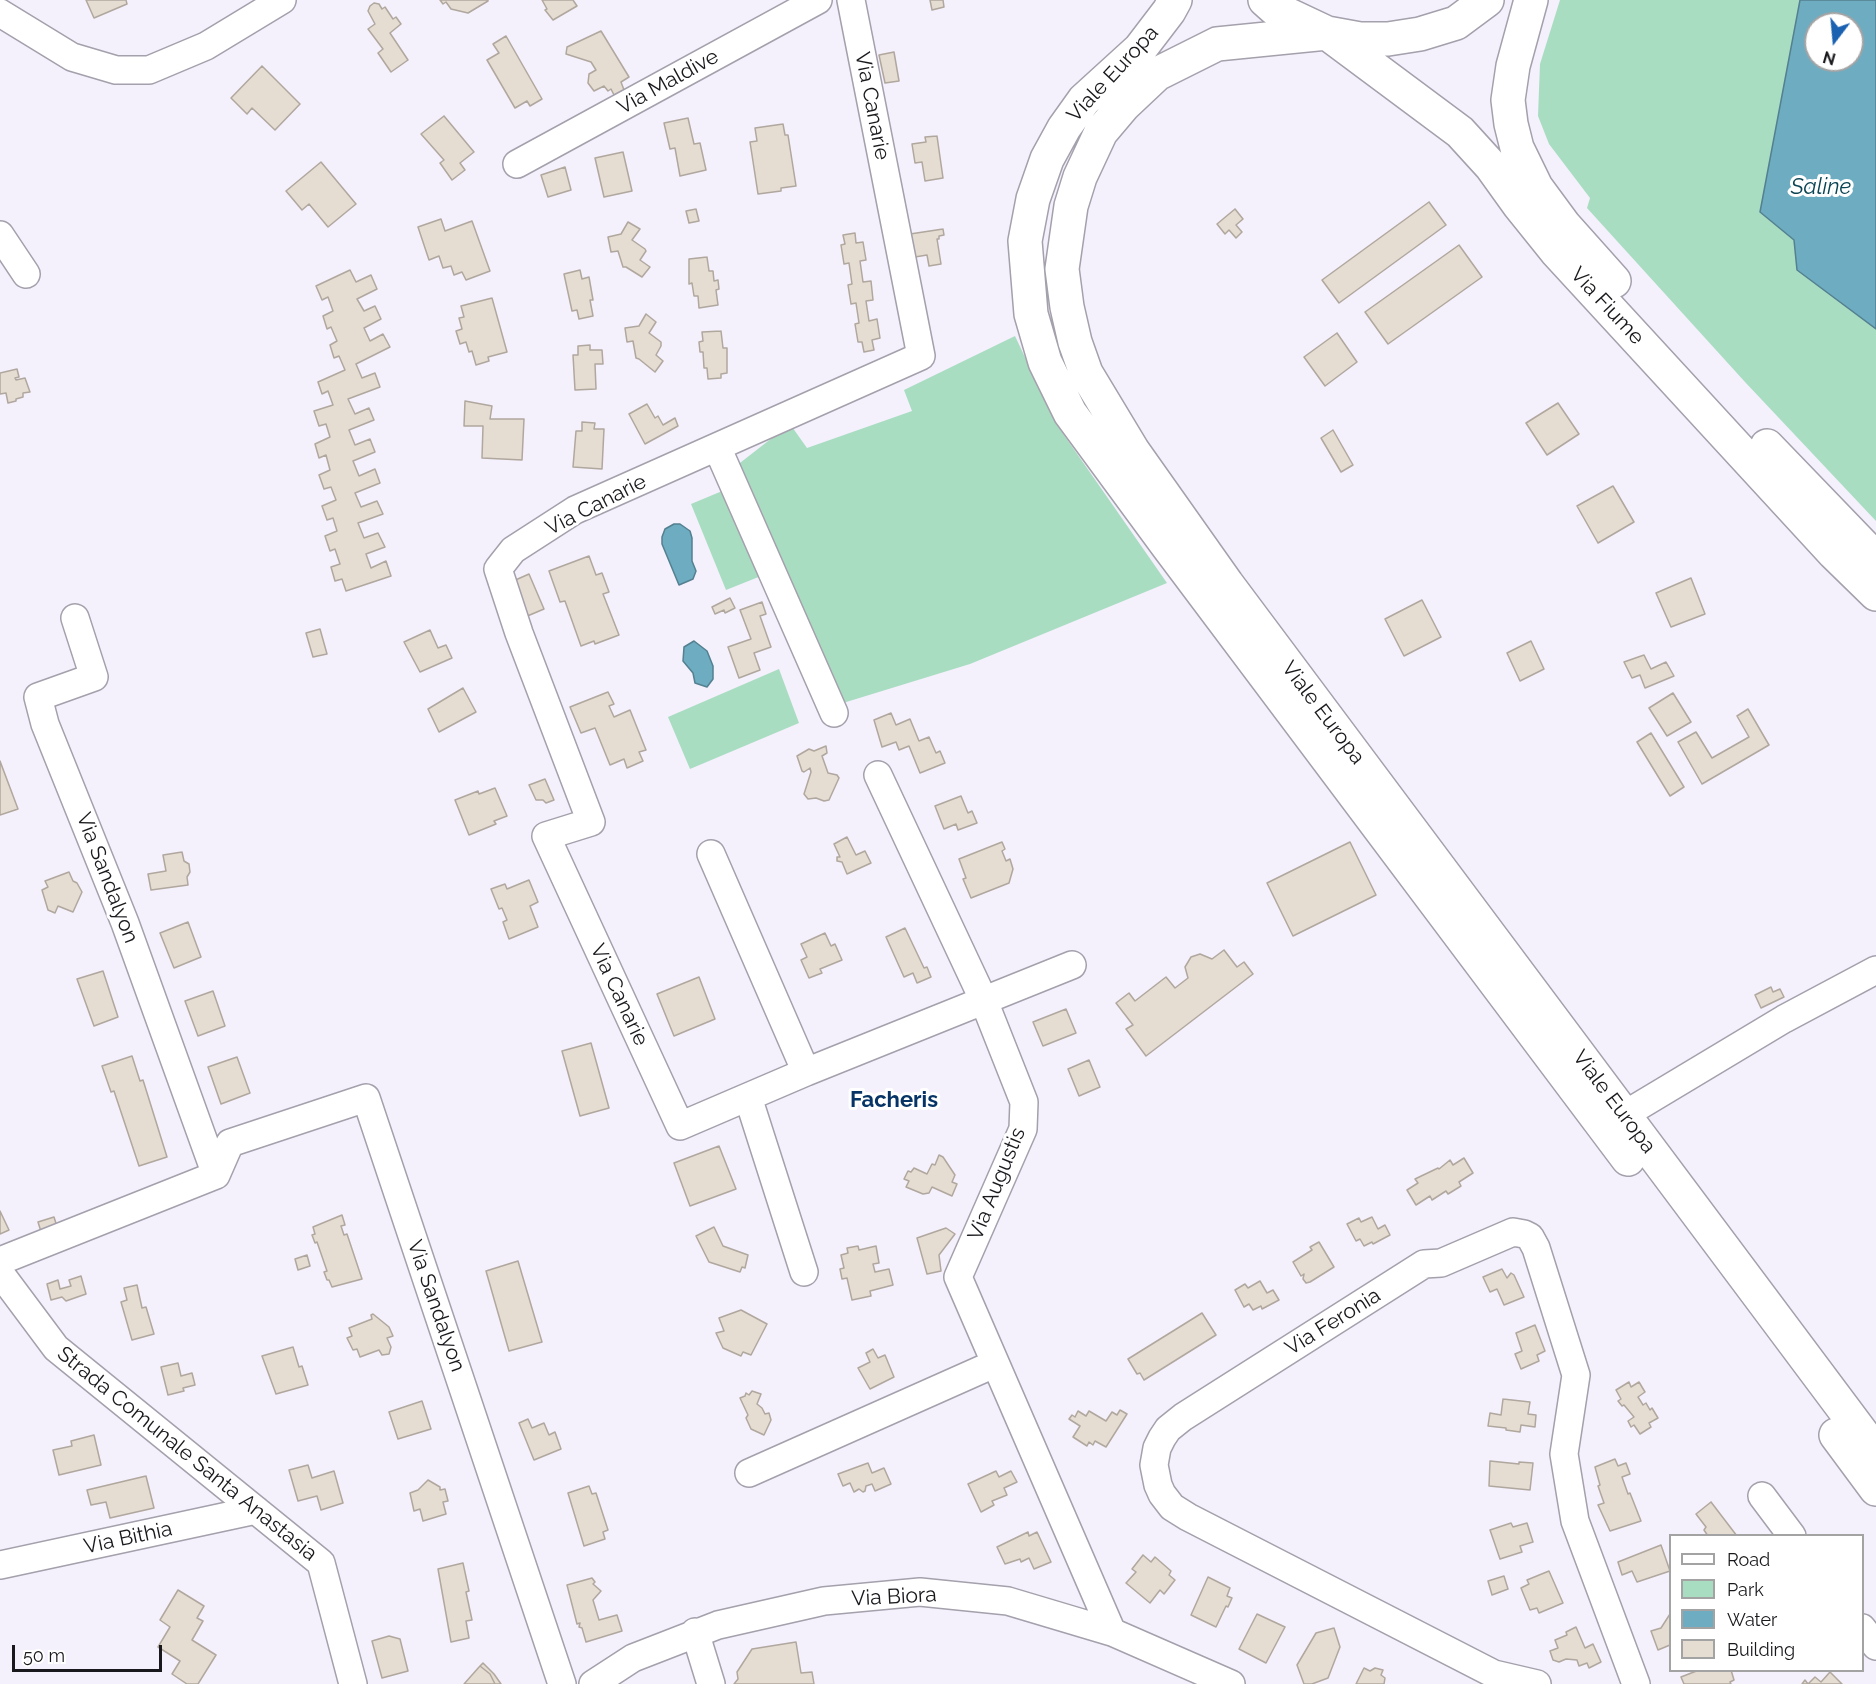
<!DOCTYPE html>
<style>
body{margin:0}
#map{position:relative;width:1876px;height:1684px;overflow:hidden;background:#f4f0fc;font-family:Raleway,sans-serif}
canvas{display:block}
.legend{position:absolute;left:1669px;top:1534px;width:195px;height:138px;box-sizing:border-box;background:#fff;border:2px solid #a3a3a4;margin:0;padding:8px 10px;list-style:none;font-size:18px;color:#19181c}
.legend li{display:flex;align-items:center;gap:12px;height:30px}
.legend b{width:30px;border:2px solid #a3a3a4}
.north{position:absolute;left:1804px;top:12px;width:60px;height:60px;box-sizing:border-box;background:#fff;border:2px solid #a3a3a4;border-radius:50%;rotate:196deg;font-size:16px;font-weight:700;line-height:24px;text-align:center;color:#19181c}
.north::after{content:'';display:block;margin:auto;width:21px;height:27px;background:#1b61b1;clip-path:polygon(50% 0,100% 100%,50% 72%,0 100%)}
.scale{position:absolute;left:12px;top:1645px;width:150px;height:27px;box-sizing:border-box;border:3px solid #19181c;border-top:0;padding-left:8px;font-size:18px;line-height:21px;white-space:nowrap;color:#19181c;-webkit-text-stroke:4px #fff;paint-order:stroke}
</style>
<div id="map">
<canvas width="1876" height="1684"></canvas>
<ul class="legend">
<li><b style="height:8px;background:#fff"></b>Road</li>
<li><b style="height:16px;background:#a9ddc2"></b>Park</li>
<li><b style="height:16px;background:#6dacc1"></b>Water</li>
<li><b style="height:16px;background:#e5dcd2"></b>Building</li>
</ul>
<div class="north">N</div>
<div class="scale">50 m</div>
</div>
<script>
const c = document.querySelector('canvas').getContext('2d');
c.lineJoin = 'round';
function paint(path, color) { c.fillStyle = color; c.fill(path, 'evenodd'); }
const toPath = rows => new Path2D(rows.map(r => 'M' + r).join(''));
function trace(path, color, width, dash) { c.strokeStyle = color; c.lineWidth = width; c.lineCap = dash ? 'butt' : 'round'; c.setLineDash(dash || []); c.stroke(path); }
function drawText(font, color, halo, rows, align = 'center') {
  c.font = font + ' Raleway,sans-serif'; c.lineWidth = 6; c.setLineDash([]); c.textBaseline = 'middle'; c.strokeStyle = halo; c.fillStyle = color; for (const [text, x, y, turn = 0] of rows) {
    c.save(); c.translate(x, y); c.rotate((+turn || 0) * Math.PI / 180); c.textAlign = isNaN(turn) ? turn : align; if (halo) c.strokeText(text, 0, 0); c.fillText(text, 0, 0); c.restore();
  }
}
const green = toPath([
 [1560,0,1876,0,1876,521,1745,382,1587,208,1590,198,1549,144,1538,116,1540,64],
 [1816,24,1852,24,1852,60,1816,60],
 [1015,336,1057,425,1167,583,970,664,830,707,736,466,790,424,807,448,912,411,904,390],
 [727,489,766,574,726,590,691,504],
 [779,669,799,723,690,769,668,717]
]);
const water = toPath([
 [1800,0,1876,0,1876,329,1797,270,1794,240,1760,212,1800,0],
 [1816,24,1852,24,1852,60,1816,60,1816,24],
 [674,524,680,524,690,531,692,538,692,561,696,571,693,579,679,585,662,544,662,537,665,529,674,524],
 [694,641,707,651,713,666,713,679,707,687,695,683,693,673,683,661,684,647,694,641]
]);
const building = toPath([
 [86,0,126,0,127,4,94,18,86,0],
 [440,0,488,0,488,1,468,13,451,9,446,2,443,4,440,0],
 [542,0,573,0,577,6,553,20,545,10,547,9,542,0],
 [930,0,943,0,944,7,932,10,930,0],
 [374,3,379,4,382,9,385,7,393,19,396,17,401,24,390,33,408,60,391,72,378,53,383,49,368,29,375,24,368,11,370,6,374,3],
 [601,31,629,77,621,82,624,90,614,95,611,89,608,91,604,86,594,91,588,83,589,74,596,70,591,62,566,54,567,47,601,31],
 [506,36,542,99,530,106,527,101,515,108,487,60,499,53,493,44,506,36],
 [894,52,899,81,885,83,879,55,894,52],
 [262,66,300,104,275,130,252,108,247,114,231,98,262,66],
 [444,116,474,152,460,163,465,170,452,180,440,163,444,160,421,134,444,116],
 [688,118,694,144,700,143,706,170,680,176,675,148,670,149,664,123,688,118],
 [783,124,785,135,788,135,796,186,781,188,781,191,758,194,750,142,757,141,755,128,783,124],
 [937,136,943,178,925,181,922,162,915,163,912,144,926,142,925,137,937,136],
 [623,152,632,191,604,197,595,158,623,152],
 [321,162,356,204,328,227,309,204,302,210,286,191,321,162],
 [565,167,571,190,548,197,541,175,565,167],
 [1429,202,1446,225,1339,303,1322,280,1429,202],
 [696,209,699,221,689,223,686,211,696,209],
 [1235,209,1243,219,1236,225,1242,232,1236,238,1229,230,1225,234,1217,224,1235,209],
 [441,219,445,231,472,221,490,271,466,280,462,272,454,275,451,266,443,268,439,256,429,260,418,227,441,219],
 [628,222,640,229,632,240,645,249,646,251,640,260,650,267,642,277,626,267,623,267,618,251,611,252,608,237,621,234,628,222],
 [943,229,944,235,939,236,939,239,937,239,941,264,929,266,927,255,915,257,910,234,943,229],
 [855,233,856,243,863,242,866,260,860,261,863,282,871,281,873,300,866,301,869,321,877,319,880,338,872,340,874,350,864,352,862,342,858,342,855,324,859,323,856,303,851,304,848,285,852,284,849,263,844,264,841,245,845,244,843,235,855,233],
 [1459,245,1482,277,1388,344,1365,312,1459,245],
 [707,257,709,271,713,271,714,281,718,280,719,289,716,290,718,305,699,308,698,296,694,296,692,283,689,284,689,259,707,257],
 [350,270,356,282,371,275,377,289,357,299,364,311,375,306,381,319,364,328,370,341,383,334,390,347,356,364,362,378,375,373,380,387,348,399,355,414,369,408,374,420,349,430,355,445,370,439,375,452,353,461,359,476,375,469,380,483,355,493,361,507,377,501,383,514,358,523,364,538,378,533,385,547,366,554,371,568,386,561,391,576,346,591,342,579,335,581,331,567,340,564,335,549,330,551,325,536,337,531,333,518,327,520,322,506,336,500,331,487,324,489,319,475,330,470,326,455,319,458,315,444,330,437,326,424,319,426,314,411,333,405,328,391,322,394,318,382,345,370,339,356,334,358,330,345,337,341,331,327,327,329,323,316,333,311,328,297,322,300,316,286,350,270],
 [580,270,582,279,589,277,593,300,590,300,593,316,579,319,577,310,572,311,564,274,580,270],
 [492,298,507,352,488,357,489,361,476,365,472,351,469,352,466,342,460,344,456,331,462,329,459,318,464,317,461,306,492,298],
 [646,314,656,322,649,333,661,342,661,346,656,355,663,361,655,372,639,359,636,358,633,341,627,342,625,328,639,326,646,314],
 [721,331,723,348,727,348,727,373,721,374,721,378,708,379,707,368,704,368,703,352,700,352,699,342,703,341,702,332,721,331],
 [1337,333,1357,362,1325,386,1304,357,1337,333],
 [590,345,590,350,602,350,603,364,595,364,596,389,575,390,573,355,578,355,578,346,590,345],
 [17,369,19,377,15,378,16,380,25,378,30,392,23,393,23,397,16,399,16,401,8,403,6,393,0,394,0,373,17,369],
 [465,401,492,406,490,419,524,419,522,460,482,458,483,426,464,426,465,401],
 [1558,403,1579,434,1547,455,1526,423,1558,403],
 [647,404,655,418,658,416,663,425,675,418,678,426,645,444,629,414,647,404],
 [582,422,595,423,594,429,604,429,602,469,573,467,576,431,582,431,582,422],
 [1333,430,1353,465,1341,472,1321,438,1333,430],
 [1613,486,1634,522,1598,543,1577,506,1613,486],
 [589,556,596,575,602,573,609,592,603,594,619,635,595,644,594,641,581,646,565,601,560,602,549,571,589,556],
 [529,574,544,609,525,617,511,582,529,574],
 [1691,578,1705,614,1671,627,1656,593,1691,578],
 [730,598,735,608,725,613,724,610,715,614,712,607,730,598],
 [1422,600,1441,637,1404,656,1385,619,1422,600],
 [762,602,766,614,760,616,771,647,754,653,760,670,739,678,728,647,751,639,740,610,762,602],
 [320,629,327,654,313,657,306,633,320,629],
 [430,630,438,648,446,645,452,658,420,672,404,642,430,630],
 [1531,641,1544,669,1520,681,1507,653,1531,641],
 [1644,655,1651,669,1666,662,1674,676,1645,688,1640,675,1632,678,1624,662,1644,655],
 [463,688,476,712,439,732,428,709,463,688],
 [608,692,614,704,609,706,614,717,630,710,646,750,639,752,643,761,627,768,624,759,610,765,595,728,581,733,570,707,608,692],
 [1673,693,1691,722,1667,736,1649,708,1673,693],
 [1748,709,1769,745,1702,784,1678,742,1696,732,1712,758,1749,737,1737,716,1748,709],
 [891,713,896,725,910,719,919,741,929,737,936,753,940,751,945,763,920,773,909,746,899,750,896,742,882,747,874,720,891,713],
 [1651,733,1684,787,1670,796,1637,742,1651,733],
 [826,746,827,753,822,756,828,773,837,775,839,778,829,800,824,801,816,798,808,799,804,794,811,772,810,768,804,772,802,771,797,756,809,749,814,751,826,746],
 [0,761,18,809,0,815,0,761],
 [545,779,554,800,546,803,543,800,536,800,529,785,545,779],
 [495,788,507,816,494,821,496,824,469,835,455,800,478,791,479,794,495,788],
 [961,796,968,813,972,811,977,823,958,830,956,824,944,829,935,806,961,796],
 [847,837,856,855,865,851,871,863,847,874,842,862,837,861,837,857,840,857,834,844,847,837],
 [1002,842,1005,849,1002,851,1006,861,1010,859,1013,869,1009,883,971,898,963,879,966,878,959,859,1002,842],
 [1350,842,1376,895,1293,936,1267,883,1350,842],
 [182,852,184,861,189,864,190,872,187,877,188,885,151,890,148,874,166,871,163,855,182,852],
 [69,872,73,881,77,883,82,892,73,912,58,906,55,913,48,910,42,890,48,887,45,881,69,872],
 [529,880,538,902,530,906,538,927,509,939,503,922,507,920,502,908,499,909,491,889,505,884,507,889,529,880],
 [188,922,201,957,174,968,160,933,188,922],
 [905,928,924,968,927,967,931,977,917,983,913,973,904,977,886,937,905,928],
 [825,933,831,946,835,944,842,960,820,969,822,973,809,978,801,960,807,957,801,944,825,933],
 [1224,950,1237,967,1244,962,1253,974,1146,1056,1126,1029,1133,1025,1116,1003,1129,993,1135,1001,1166,977,1175,988,1188,978,1185,967,1191,957,1200,954,1212,959,1224,950],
 [103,971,118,1017,94,1026,77,979,103,971],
 [699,977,715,1019,674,1036,657,994,699,977],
 [1771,987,1773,992,1780,989,1784,997,1761,1008,1755,995,1771,987],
 [213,991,225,1026,198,1036,185,1001,213,991],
 [1066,1009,1076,1033,1043,1046,1033,1022,1066,1009],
 [591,1043,609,1108,580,1116,562,1051,591,1043],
 [132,1056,140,1081,143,1080,167,1157,139,1166,114,1091,111,1092,102,1066,132,1056],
 [237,1057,250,1093,221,1104,208,1067,237,1057],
 [1089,1060,1100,1087,1079,1096,1068,1069,1089,1060],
 [719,1146,736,1189,690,1206,674,1163,719,1146],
 [939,1155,943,1157,955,1175,952,1182,957,1184,952,1196,932,1187,929,1193,923,1194,906,1187,909,1181,904,1179,908,1171,911,1172,914,1168,927,1174,932,1164,935,1165,939,1155],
 [1464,1158,1473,1173,1459,1182,1461,1186,1448,1194,1446,1191,1432,1200,1430,1196,1416,1205,1407,1190,1418,1183,1415,1179,1438,1168,1439,1169,1450,1160,1453,1165,1464,1158],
 [0,1211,9,1230,0,1234,0,1211],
 [342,1215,345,1225,341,1226,344,1235,347,1234,362,1279,332,1287,329,1280,327,1280,324,1272,327,1271,317,1242,315,1243,312,1235,315,1234,313,1227,342,1215],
 [54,1217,59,1233,43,1238,38,1222,54,1217],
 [1372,1217,1378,1229,1385,1225,1390,1235,1373,1244,1372,1242,1364,1246,1360,1239,1356,1241,1347,1224,1359,1218,1361,1222,1372,1217],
 [714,1227,723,1246,748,1255,745,1268,742,1267,740,1272,709,1262,696,1236,714,1227],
 [946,1228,955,1234,939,1255,941,1271,927,1274,917,1238,946,1228],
 [1319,1242,1334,1267,1310,1282,1306,1283,1303,1279,1304,1274,1301,1276,1293,1262,1312,1250,1310,1247,1319,1242],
 [858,1246,859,1250,876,1246,879,1263,873,1264,875,1272,889,1269,893,1285,870,1291,871,1296,852,1300,847,1278,842,1279,840,1269,844,1268,841,1255,848,1253,847,1248,858,1246],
 [307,1255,310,1266,298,1270,295,1259,307,1255],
 [518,1261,542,1342,509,1351,486,1271,518,1261],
 [1502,1269,1507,1278,1511,1273,1514,1275,1524,1297,1504,1305,1497,1289,1490,1292,1483,1277,1502,1269],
 [81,1276,86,1294,66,1301,62,1297,51,1300,47,1284,58,1280,60,1289,71,1286,69,1280,81,1276],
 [1260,1281,1267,1293,1273,1290,1279,1300,1262,1309,1261,1306,1253,1310,1249,1304,1244,1307,1235,1290,1245,1284,1248,1288,1260,1281],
 [137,1285,142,1308,146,1307,154,1334,132,1340,121,1302,127,1300,124,1288,137,1285],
 [741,1310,767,1324,751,1355,743,1352,741,1356,723,1348,716,1333,724,1331,719,1318,741,1310],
 [1202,1313,1216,1335,1144,1380,1140,1373,1137,1374,1128,1359,1202,1313],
 [373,1314,389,1327,393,1336,387,1338,391,1347,389,1354,382,1355,379,1350,360,1357,357,1349,353,1350,347,1338,352,1336,349,1328,372,1319,371,1315,373,1314],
 [1535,1325,1545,1351,1537,1355,1539,1361,1521,1369,1515,1354,1522,1351,1516,1333,1535,1325],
 [293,1347,299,1367,302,1366,308,1385,276,1394,262,1356,293,1347],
 [873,1349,878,1358,885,1355,894,1377,870,1389,858,1368,870,1362,866,1353,873,1349],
 [178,1363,181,1376,192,1373,195,1385,183,1388,184,1391,168,1395,161,1367,178,1363],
 [1629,1382,1631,1387,1639,1382,1645,1392,1638,1397,1643,1405,1646,1403,1650,1410,1652,1408,1658,1418,1649,1423,1651,1427,1640,1434,1634,1425,1631,1427,1628,1421,1634,1417,1624,1405,1622,1406,1618,1401,1621,1399,1616,1390,1629,1382],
 [752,1391,761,1394,757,1404,762,1408,765,1414,769,1413,771,1420,764,1435,751,1429,746,1418,748,1415,740,1398,745,1396,746,1393,749,1395,752,1391],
 [1503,1399,1530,1402,1528,1414,1536,1415,1535,1427,1521,1425,1520,1432,1506,1430,1506,1428,1488,1426,1490,1413,1501,1415,1503,1399],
 [422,1401,431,1429,398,1439,389,1412,422,1401],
 [1120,1410,1127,1414,1106,1447,1095,1441,1093,1445,1089,1442,1087,1446,1073,1437,1080,1426,1069,1419,1072,1415,1075,1417,1078,1411,1086,1416,1089,1411,1106,1421,1112,1412,1117,1415,1120,1410],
 [528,1419,532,1428,544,1423,549,1435,555,1432,561,1449,534,1460,519,1423,528,1419],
 [94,1435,101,1465,59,1475,53,1450,72,1446,71,1441,94,1435],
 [1615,1459,1618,1466,1626,1463,1630,1474,1622,1477,1628,1494,1630,1493,1641,1521,1610,1531,1598,1505,1604,1503,1598,1486,1600,1485,1595,1467,1615,1459],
 [1490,1461,1519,1464,1519,1462,1533,1463,1530,1490,1489,1486,1490,1461],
 [868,1463,872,1473,884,1468,891,1484,875,1491,872,1484,866,1486,865,1491,863,1492,859,1489,854,1492,850,1483,843,1486,838,1474,868,1463],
 [308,1465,312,1478,334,1471,343,1503,321,1510,317,1496,298,1501,289,1470,308,1465],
 [996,1471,999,1477,1011,1471,1017,1482,1004,1488,1007,1495,992,1501,994,1505,981,1512,968,1484,996,1471],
 [146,1476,154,1508,110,1518,106,1502,91,1505,87,1490,146,1476],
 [428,1480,440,1487,440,1490,445,1489,448,1501,443,1502,446,1514,423,1521,420,1509,414,1511,410,1493,418,1490,428,1480],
 [589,1486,592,1494,596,1493,608,1530,603,1532,605,1539,584,1546,568,1493,589,1486],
 [1711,1502,1737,1536,1708,1536,1704,1530,1706,1527,1696,1514,1711,1502],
 [1511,1523,1513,1527,1527,1523,1533,1542,1520,1546,1522,1552,1500,1559,1490,1530,1511,1523],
 [1028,1532,1029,1536,1037,1532,1051,1562,1034,1569,1029,1558,1021,1562,1020,1559,1005,1564,997,1547,1028,1532],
 [1661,1545,1670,1571,1637,1582,1632,1571,1622,1575,1618,1562,1661,1545],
 [1143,1555,1151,1562,1155,1557,1171,1571,1169,1575,1175,1580,1164,1594,1160,1590,1150,1603,1126,1583,1136,1572,1132,1569,1143,1555],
 [463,1563,469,1591,466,1592,472,1620,466,1621,469,1638,451,1642,438,1569,463,1563],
 [1549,1571,1563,1603,1539,1613,1537,1608,1530,1610,1521,1588,1529,1584,1527,1580,1549,1571],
 [1504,1576,1508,1589,1492,1595,1488,1581,1504,1576],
 [1208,1577,1230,1588,1227,1596,1232,1598,1228,1607,1226,1606,1216,1627,1191,1615,1208,1577],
 [592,1578,595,1582,593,1584,601,1591,593,1600,599,1620,617,1615,622,1631,586,1642,582,1628,579,1627,580,1623,577,1624,567,1585,592,1578],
 [178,1590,204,1606,197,1618,203,1621,192,1640,216,1655,198,1684,187,1684,172,1674,180,1661,158,1647,170,1627,160,1620,178,1590],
 [1257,1614,1285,1627,1266,1663,1239,1649,1257,1614],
 [1670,1614,1670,1645,1658,1650,1651,1631,1661,1628,1670,1614],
 [1576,1627,1585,1648,1593,1644,1601,1662,1589,1668,1587,1663,1579,1666,1577,1660,1566,1659,1559,1662,1553,1660,1550,1651,1558,1648,1555,1640,1567,1635,1566,1632,1576,1627],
 [1334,1628,1340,1647,1328,1678,1312,1684,1304,1684,1297,1665,1316,1633,1334,1628],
 [389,1636,400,1639,408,1671,382,1678,372,1641,389,1636],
 [796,1642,801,1673,812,1672,814,1684,734,1684,738,1679,737,1672,752,1649,796,1642],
 [483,1663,494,1674,501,1684,495,1684,490,1674,480,1666,483,1663],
 [480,1666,490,1674,495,1684,464,1684,480,1666],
 [1364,1668,1370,1671,1375,1668,1383,1670,1381,1675,1385,1678,1384,1684,1356,1684,1364,1668],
 [1699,1670,1731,1670,1734,1680,1730,1682,1731,1684,1684,1684,1681,1677,1699,1670],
 [1830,1672,1842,1684,1802,1684,1805,1680,1808,1684,1815,1677,1821,1682,1830,1672]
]);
const minor = toPath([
 [851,0,921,356,575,510,513,550,498,569,519,633,591,822,546,836,680,1126,806,1072,1072,965],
 [0,13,72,57,116,70,149,70,206,46,282,0],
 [517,164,818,0],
 [0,235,26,274],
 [717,447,834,713],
 [75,618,94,677,38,697,45,724,125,923,216,1175],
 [878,775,984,1001,1024,1102,1023,1129,958,1277,1112,1632],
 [711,854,806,1072],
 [748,1097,804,1272],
 [1624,1115,1784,1019,1876,970],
 [0,1261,216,1175,230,1143,366,1098,562,1684],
 [0,1273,56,1348,321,1563,353,1684],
 [749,1473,994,1364],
 [1762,1496,1792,1536],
 [0,1565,256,1510],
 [1862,1628,1876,1646],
 [695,1632,711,1684],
 [593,1684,633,1658,718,1625,824,1601,920,1592,1008,1601,1112,1632,1231,1684],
 [1537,1684,1494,1674,1188,1517,1172,1507,1162,1494,1158,1485,1154,1465,1157,1448,1162,1438,1168,1429,1183,1417,1424,1264,1441,1263,1513,1232,1524,1234,1530,1237,1536,1248,1576,1375,1564,1454,1575,1521,1636,1684]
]);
const major = toPath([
 [1175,0,1169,11,1140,49,1084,100,1064,128,1047,159,1033,199,1025,241,1031,314,1045,362,1070,413,1167,545,1628,1159],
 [1265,0,1274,8,1327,33,1360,39,1388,39,1420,34,1456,23,1487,0],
 [1531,0,1513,66,1508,100,1511,124,1517,148,1536,187,1564,225,1614,281],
 [1327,33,1217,44,1157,74,1123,106,1101,132,1080,177,1071,206,1062,269,1067,307,1075,342,1086,373,1133,451,1227,584,1876,1452],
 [1327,33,1460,132,1491,166,1519,205,1556,251,1834,553,1876,594],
 [1767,446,1876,559],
 [1836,1435,1876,1489]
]);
const streetNames = [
 ["Viale Europa",1113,74,-47],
 ["Via Maldive",668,82,-29],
 ["Via Canarie",872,106,79],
 ["Via Fiume",1607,306,47],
 ["Via Canarie",596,505,-27],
 ["Viale Europa",1323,713,53],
 ["Via Sandalyon",107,878,69],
 ["Via Canarie",619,995,65],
 ["Viale Europa",1614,1102,53],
 ["Via Augustis",997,1184,-68],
 ["Via Sandalyon",436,1306,71],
 ["Via Feronia",1333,1322,-32],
 ["Strada Comunale Santa Anastasia",187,1454,39],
 ["Via Bithia",128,1538,-12],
 ["Via Biora",894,1597,-3]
];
const waterNames = [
 ["Saline",1821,187]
];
const neighbourhoodNames = [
 ["Facheris",894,1100]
];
paint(green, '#a9ddc2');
paint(water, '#6dacc1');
trace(water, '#548090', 1.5);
paint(building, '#e5dcd2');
trace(building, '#b0a79e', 1.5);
trace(minor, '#a4a0ac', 30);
trace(major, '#a4a0ac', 36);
trace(minor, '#fff', 27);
trace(major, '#fff', 33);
drawText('21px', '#19181c', '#fff', streetNames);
drawText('italic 22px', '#0b4453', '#fff', waterNames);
drawText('bold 22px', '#073466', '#fff', neighbourhoodNames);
</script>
